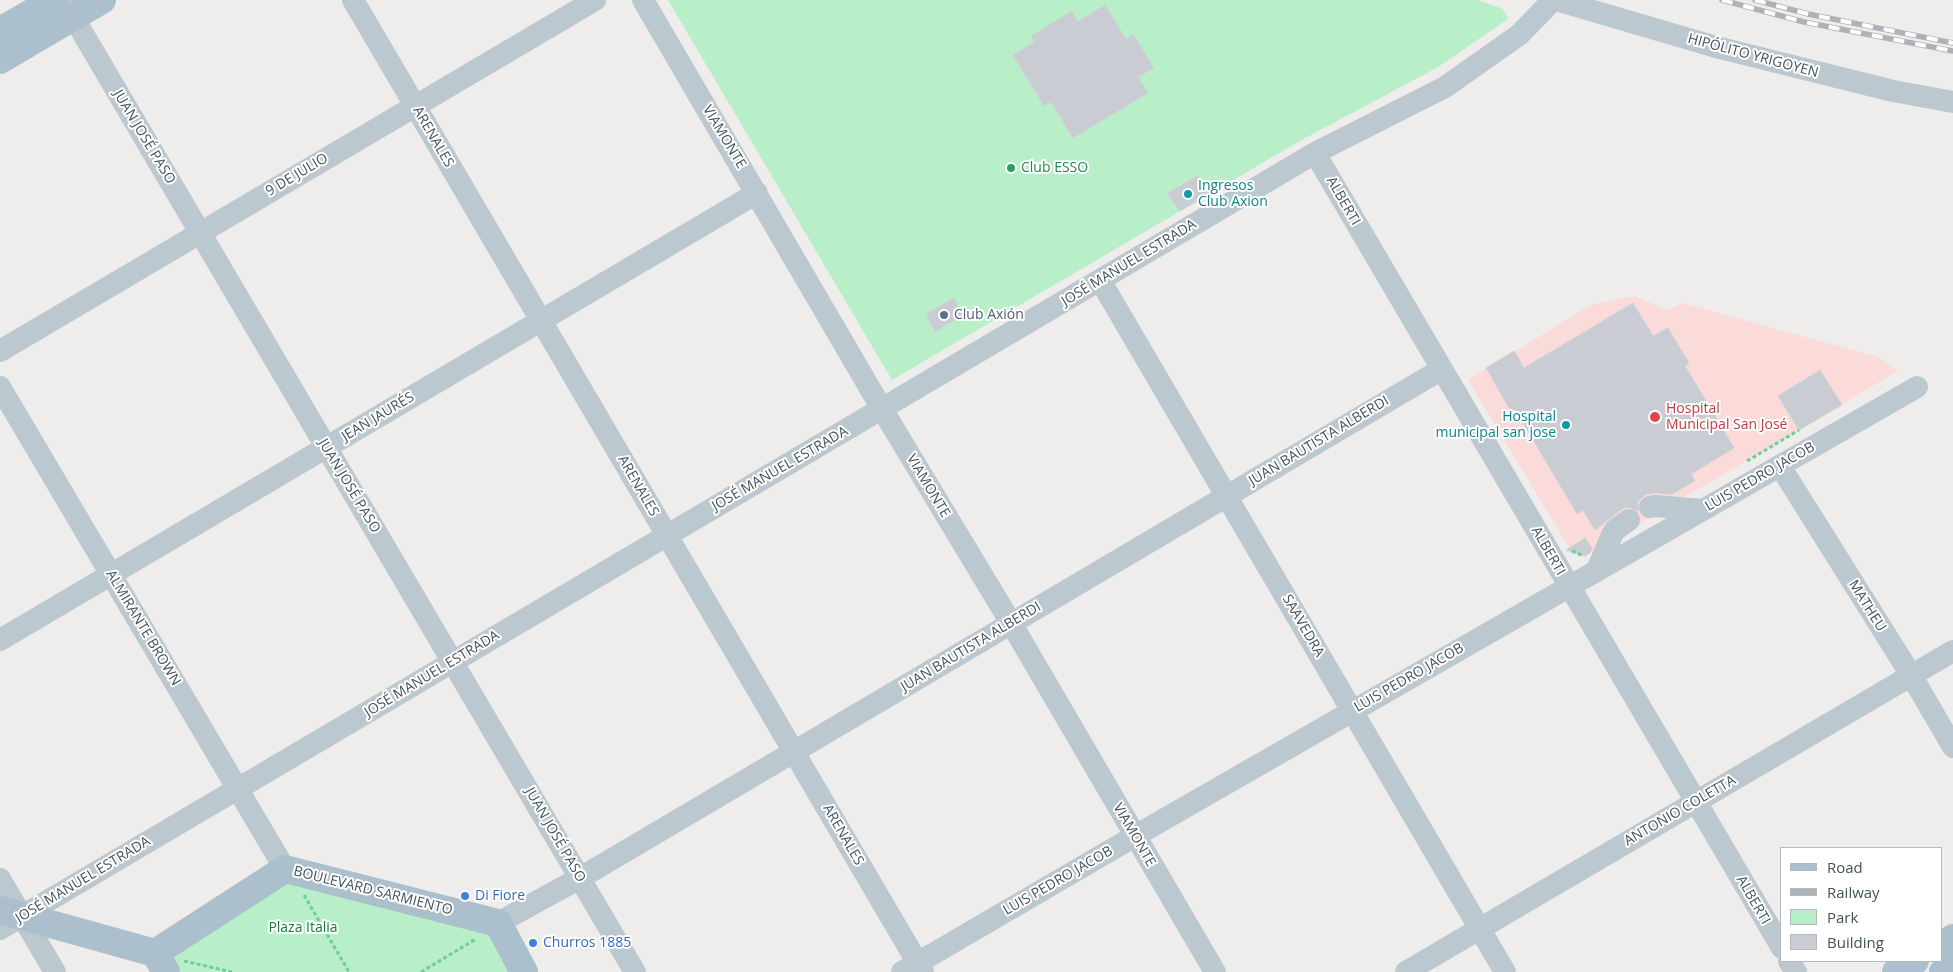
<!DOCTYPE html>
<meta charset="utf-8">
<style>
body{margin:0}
#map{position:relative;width:1953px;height:972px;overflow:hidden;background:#efecec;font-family:"Open Sans",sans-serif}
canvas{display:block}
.legend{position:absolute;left:1780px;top:847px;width:162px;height:115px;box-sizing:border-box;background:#fff;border:1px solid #b4babd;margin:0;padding:6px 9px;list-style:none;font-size:15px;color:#44525a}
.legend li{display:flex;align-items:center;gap:10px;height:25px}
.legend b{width:25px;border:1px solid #b4babd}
</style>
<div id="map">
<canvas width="1953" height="972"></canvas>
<ul class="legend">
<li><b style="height:6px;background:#abbfcd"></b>Road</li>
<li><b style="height:6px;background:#aeb2b7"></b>Railway</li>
<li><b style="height:14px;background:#b8efc9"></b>Park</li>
<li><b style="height:14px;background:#c9ccd2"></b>Building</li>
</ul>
</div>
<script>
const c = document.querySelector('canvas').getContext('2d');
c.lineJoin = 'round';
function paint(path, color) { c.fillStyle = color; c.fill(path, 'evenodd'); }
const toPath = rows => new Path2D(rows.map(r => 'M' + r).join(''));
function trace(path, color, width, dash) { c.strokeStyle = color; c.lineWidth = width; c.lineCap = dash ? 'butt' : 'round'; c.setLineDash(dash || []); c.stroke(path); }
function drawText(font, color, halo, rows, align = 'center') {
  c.font = font + ' "Open Sans",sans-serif'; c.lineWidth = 4; c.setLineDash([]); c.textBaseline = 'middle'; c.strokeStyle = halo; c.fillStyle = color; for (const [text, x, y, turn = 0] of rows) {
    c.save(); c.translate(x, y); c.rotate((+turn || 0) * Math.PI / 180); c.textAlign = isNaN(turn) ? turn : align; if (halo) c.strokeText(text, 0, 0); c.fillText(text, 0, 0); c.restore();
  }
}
const medical = toPath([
 [1634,296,1667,310,1682,303,1878,357,1898,371,1585,556,1572,552,1468,380,1591,305]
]);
const green = toPath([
 [668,0,1478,0,1503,9,1508,19,1438,67,1300,141,892,380],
 [294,879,492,929,513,972,180,972,172,958]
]);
const building = toPath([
 [1105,5,1126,39,1133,34,1154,68,1138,77,1148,93,1073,138,1051,102,1044,106,1013,55,1034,42,1031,36,1072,11,1078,22,1105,5],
 [1197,176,1209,194,1180,211,1167,193,1197,176],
 [954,298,962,315,935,332,926,314,954,298],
 [1633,303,1653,336,1668,328,1689,363,1685,366,1734,448,1691,474,1695,481,1672,494,1656,493,1647,494,1642,497,1638,502,1638,511,1628,507,1622,509,1595,530,1583,510,1577,514,1515,409,1511,411,1486,368,1514,351,1524,368,1633,303],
 [1820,370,1842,405,1799,430,1778,396,1820,370],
 [1585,538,1592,548,1590,553,1585,556,1566,550,1585,538]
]);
const path = toPath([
 [1747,461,1799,430],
 [1572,551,1584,556],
 [304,895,349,972],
 [184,961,232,972],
 [421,972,476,939]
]);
const minor = toPath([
 [353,0,923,972],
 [643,0,882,409,1011,623,1215,972],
 [1556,0,1716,47,1893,91,1953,102],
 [65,3,635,972],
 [1315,153,1782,948],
 [1100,280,1505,972],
 [0,351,595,0],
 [0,387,285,869],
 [1780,466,1911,675,1953,747],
 [1650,507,1655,506,1702,510],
 [1597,570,1612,535,1615,530,1629,520],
 [0,640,757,193],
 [0,879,55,972],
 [498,923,580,878,1442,369],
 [0,929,1315,153,1445,87,1519,35,1553,0],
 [1789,961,1796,972],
 [902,972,1135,836,1917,387],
 [1406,972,1953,651]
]);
const major = toPath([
 [0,31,54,0],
 [0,60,102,0],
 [0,910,155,953,166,972],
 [1942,945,1953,938],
 [155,953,285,869,498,923,524,972],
 [1896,972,1915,961],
 [1943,972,1953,966]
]);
const rail = toPath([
 [1722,0,1804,22,1953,51],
 [1755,0,1808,14,1953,43]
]);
const markers = [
 [1011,168,5,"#2e9e5b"],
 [1188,194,5,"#0f9aa8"],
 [944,315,5,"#5c6f8a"],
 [1655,417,6,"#e0444e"],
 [1566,425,5,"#0f9aa8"],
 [465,896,5,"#3f7fe0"],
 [533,943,5,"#3f7fe0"]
];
const streetNames = [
 ["HIPÓLITO YRIGOYEN",1753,56,15],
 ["JUAN JOSÉ PASO",144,137,59],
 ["ARENALES",433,137,60],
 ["VIAMONTE",724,137,59],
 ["9 DE JULIO",297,175,-31],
 ["ALBERTI",1343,201,60],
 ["JOSÉ MANUEL ESTRADA",1129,263,-31],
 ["JEAN JAURÉS",378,417,-31],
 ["JUAN BAUTISTA ALBERDI",1319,441,-31],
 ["JOSÉ MANUEL ESTRADA",780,469,-30],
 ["LUIS PEDRO JACOB",1760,477,-30],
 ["JUAN JOSÉ PASO",349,486,59],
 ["ARENALES",638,486,60],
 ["VIAMONTE",928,486,59],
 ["ALBERTI",1548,551,60],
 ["MATHEU",1867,606,58],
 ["SAAVEDRA",1303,626,60],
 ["ALMIRANTE BROWN",143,628,59],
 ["JUAN BAUTISTA ALBERDI",971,647,-31],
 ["JOSÉ MANUEL ESTRADA",432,674,-31],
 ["LUIS PEDRO JACOB",1409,678,-30],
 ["ANTONIO COLETTA",1680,811,-30],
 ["JUAN JOSÉ PASO",555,835,60],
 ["ARENALES",843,835,60],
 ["VIAMONTE",1134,835,60],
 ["JOSÉ MANUEL ESTRADA",83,880,-31],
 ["LUIS PEDRO JACOB",1058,881,-30],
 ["BOULEVARD SARMIENTO",373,891,14],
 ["ALBERTI",1753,900,60]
];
const leisureNames = [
 ["Club ESSO",1021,168]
];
const cultureNames = [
 ["Ingresos",1198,186],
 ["Club Axion",1198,202],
 ["Hospital",1556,417,"right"],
 ["municipal san jose",1556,433,"right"]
];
const serviceNames = [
 ["Club Axión",954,315]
];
const healthNames = [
 ["Hospital",1666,409],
 ["Municipal San José",1666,425]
];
const shopNames = [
 ["Di Fiore",475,896],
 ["Churros 1885",543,943]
];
const parkNames = [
 ["Plaza Italia",303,928]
];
paint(medical, '#fbdada');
paint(green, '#b8efc9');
paint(building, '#c9ccd2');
trace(building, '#d0d3d8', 1);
trace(path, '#70ce97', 3, [4, 2.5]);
trace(minor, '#bcc8cf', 22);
trace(major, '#abbfcd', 28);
trace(rail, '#aeb2b7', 5.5);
trace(rail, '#fff', 4, [11]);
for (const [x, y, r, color] of markers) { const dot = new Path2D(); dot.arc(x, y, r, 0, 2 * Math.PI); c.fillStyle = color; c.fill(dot); trace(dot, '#fff', 2); }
drawText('14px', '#44525a', '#fff', streetNames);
drawText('14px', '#27864d', '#fff', leisureNames, 'left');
drawText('14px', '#0d838f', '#fff', cultureNames, 'left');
drawText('14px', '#4e5e75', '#fff', serviceNames, 'left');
drawText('14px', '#be3a42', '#fff', healthNames, 'left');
drawText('14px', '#366cbe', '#fff', shopNames, 'left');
drawText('14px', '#147c3f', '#fff', parkNames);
</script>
